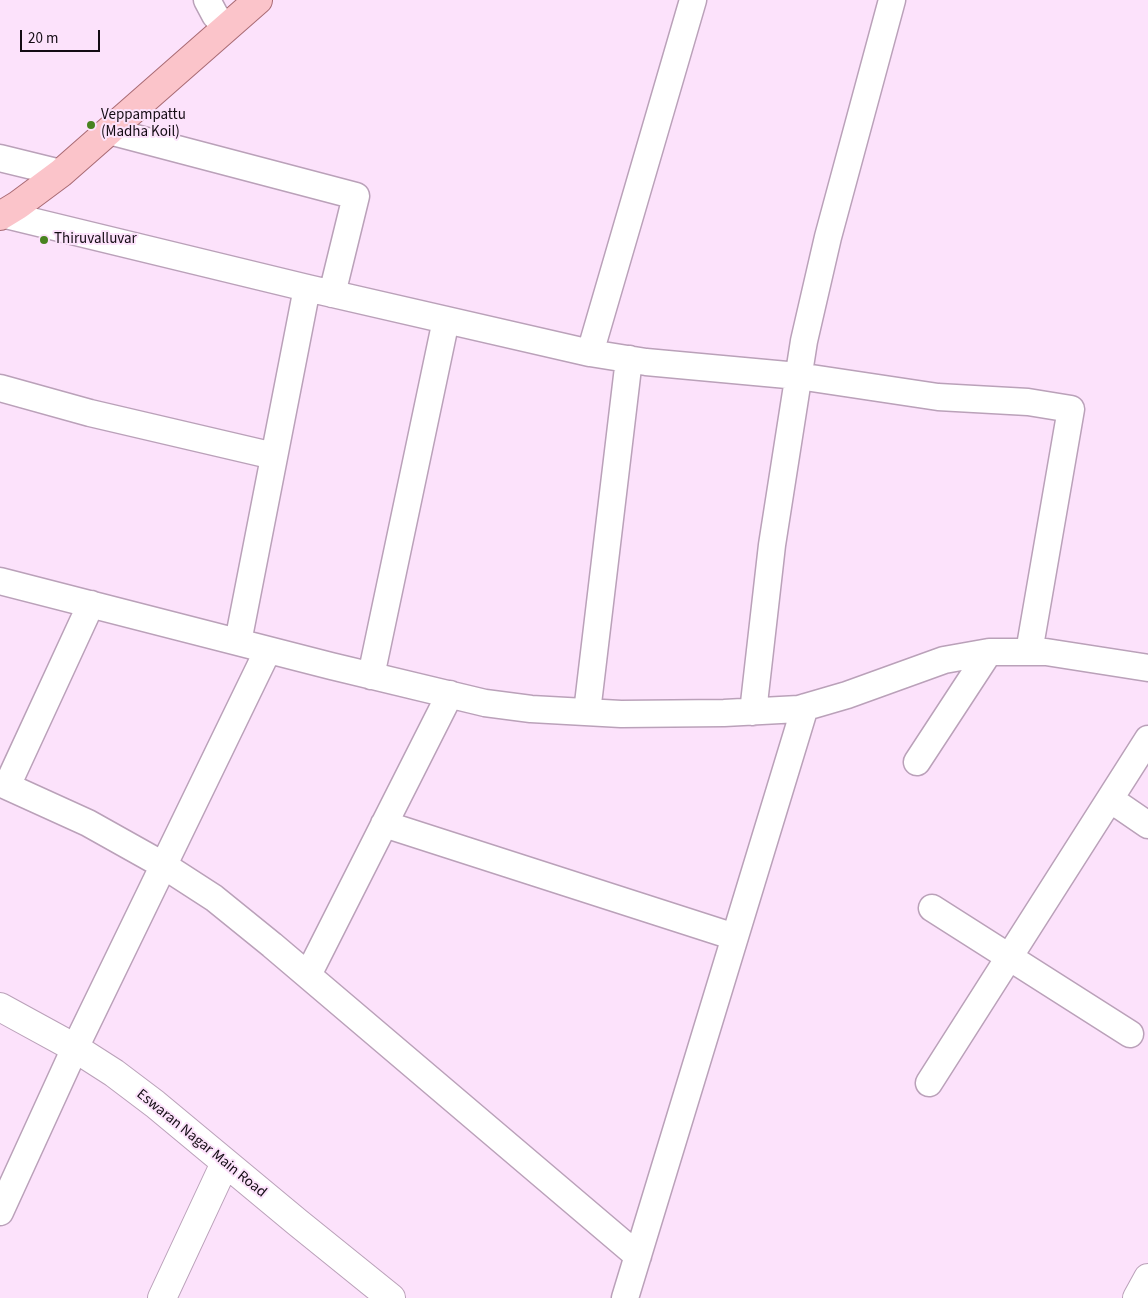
<!DOCTYPE html>
<style>
body{margin:0}
#map{position:relative;width:1148px;height:1298px;overflow:hidden;background:#fce2fb;font-family:"Source Sans 3",sans-serif}
canvas{display:block}
.scale{position:absolute;left:20px;top:30px;width:80px;height:22px;box-sizing:border-box;border:2px solid #130b13;border-top:0;padding-left:6px;font-size:15px;line-height:18px;white-space:nowrap;color:#130b13;-webkit-text-stroke:4px #fce2fb;paint-order:stroke}
</style>
<div id="map">
<canvas width="1148" height="1298"></canvas>
<div class="scale">20 m</div>
</div>
<script>
const c = document.querySelector('canvas').getContext('2d');
c.lineJoin = 'round';
const toPath = rows => new Path2D(rows.map(r => 'M' + r).join(''));
function trace(path, color, width, dash) { c.strokeStyle = color; c.lineWidth = width; c.lineCap = dash ? 'butt' : 'round'; c.setLineDash(dash || []); c.stroke(path); }
function drawText(font, color, halo, rows, align = 'center') {
  c.font = font + ' "Source Sans 3",sans-serif'; c.lineWidth = 4; c.setLineDash([]); c.textBaseline = 'middle'; c.strokeStyle = halo; c.fillStyle = color; for (const [text, x, y, turn = 0] of rows) {
    c.save(); c.translate(x, y); c.rotate((+turn || 0) * Math.PI / 180); c.textAlign = isNaN(turn) ? turn : align; if (halo) c.strokeText(text, 0, 0); c.fillText(text, 0, 0); c.restore();
  }
}
const street = toPath([
 [207,0,215,15,226,28],
 [109,131,356,196,332,294],
 [0,158,61,173],
 [2,214,307,288,590,353,646,362,798,376,938,397,1028,402,1071,409,1029,652],
 [590,353,693,0],
 [0,388,90,413,274,456],
 [0,581,331,666,485,703,531,709,621,714,724,713,799,709,847,695,944,660,989,652,1046,652,1148,668],
 [238,642,307,288],
 [371,676,446,320],
 [587,712,629,359],
 [753,712,772,545,804,341,828,237,892,0],
 [917,762,989,652],
 [0,783,88,823,163,865,214,898,272,945,638,1256],
 [7,786,91,604],
 [1110,799,1148,825],
 [384,824,735,937],
 [932,908,1130,1034],
 [308,975,450,694],
 [929,1083,1148,739],
 [0,1212,75,1048,268,650],
 [625,1298,805,707]
]);
const secondary = toPath([
 [0,1007,75,1048,114,1073,155,1104,297,1222,391,1298],
 [162,1298,225,1163],
 [1137,1298,1148,1278]
]);
const primary = toPath([
 [0,216,18,205,61,173,258,0]
]);
const markers = [
 [91,125,5,"#488320"],
 [44,240,5,"#488320"]
];
const poiNames = [
 ["Veppampattu",101,116],
 ["(Madha Koil)",101,133],
 ["Thiruvalluvar",54,240]
];
const streetNames = [
 ["Eswaran Nagar Main Road",201,1144,39]
];
trace(street, '#baa1b9', 29);
trace(secondary, '#baa1b9', 30);
trace(primary, '#a86a73', 30);
trace(street, '#fff', 26);
trace(secondary, '#fff', 28);
trace(primary, '#fbc4ca', 28);
for (const [x, y, r, color] of markers) { const dot = new Path2D(); dot.arc(x, y, r, 0, 2 * Math.PI); c.fillStyle = color; c.fill(dot); trace(dot, '#fce2fb', 2); }
drawText('15px', '#130b13', '#fce2fb', poiNames, 'left');
drawText('15px', '#130b13', '#fce2fb', streetNames);
</script>
